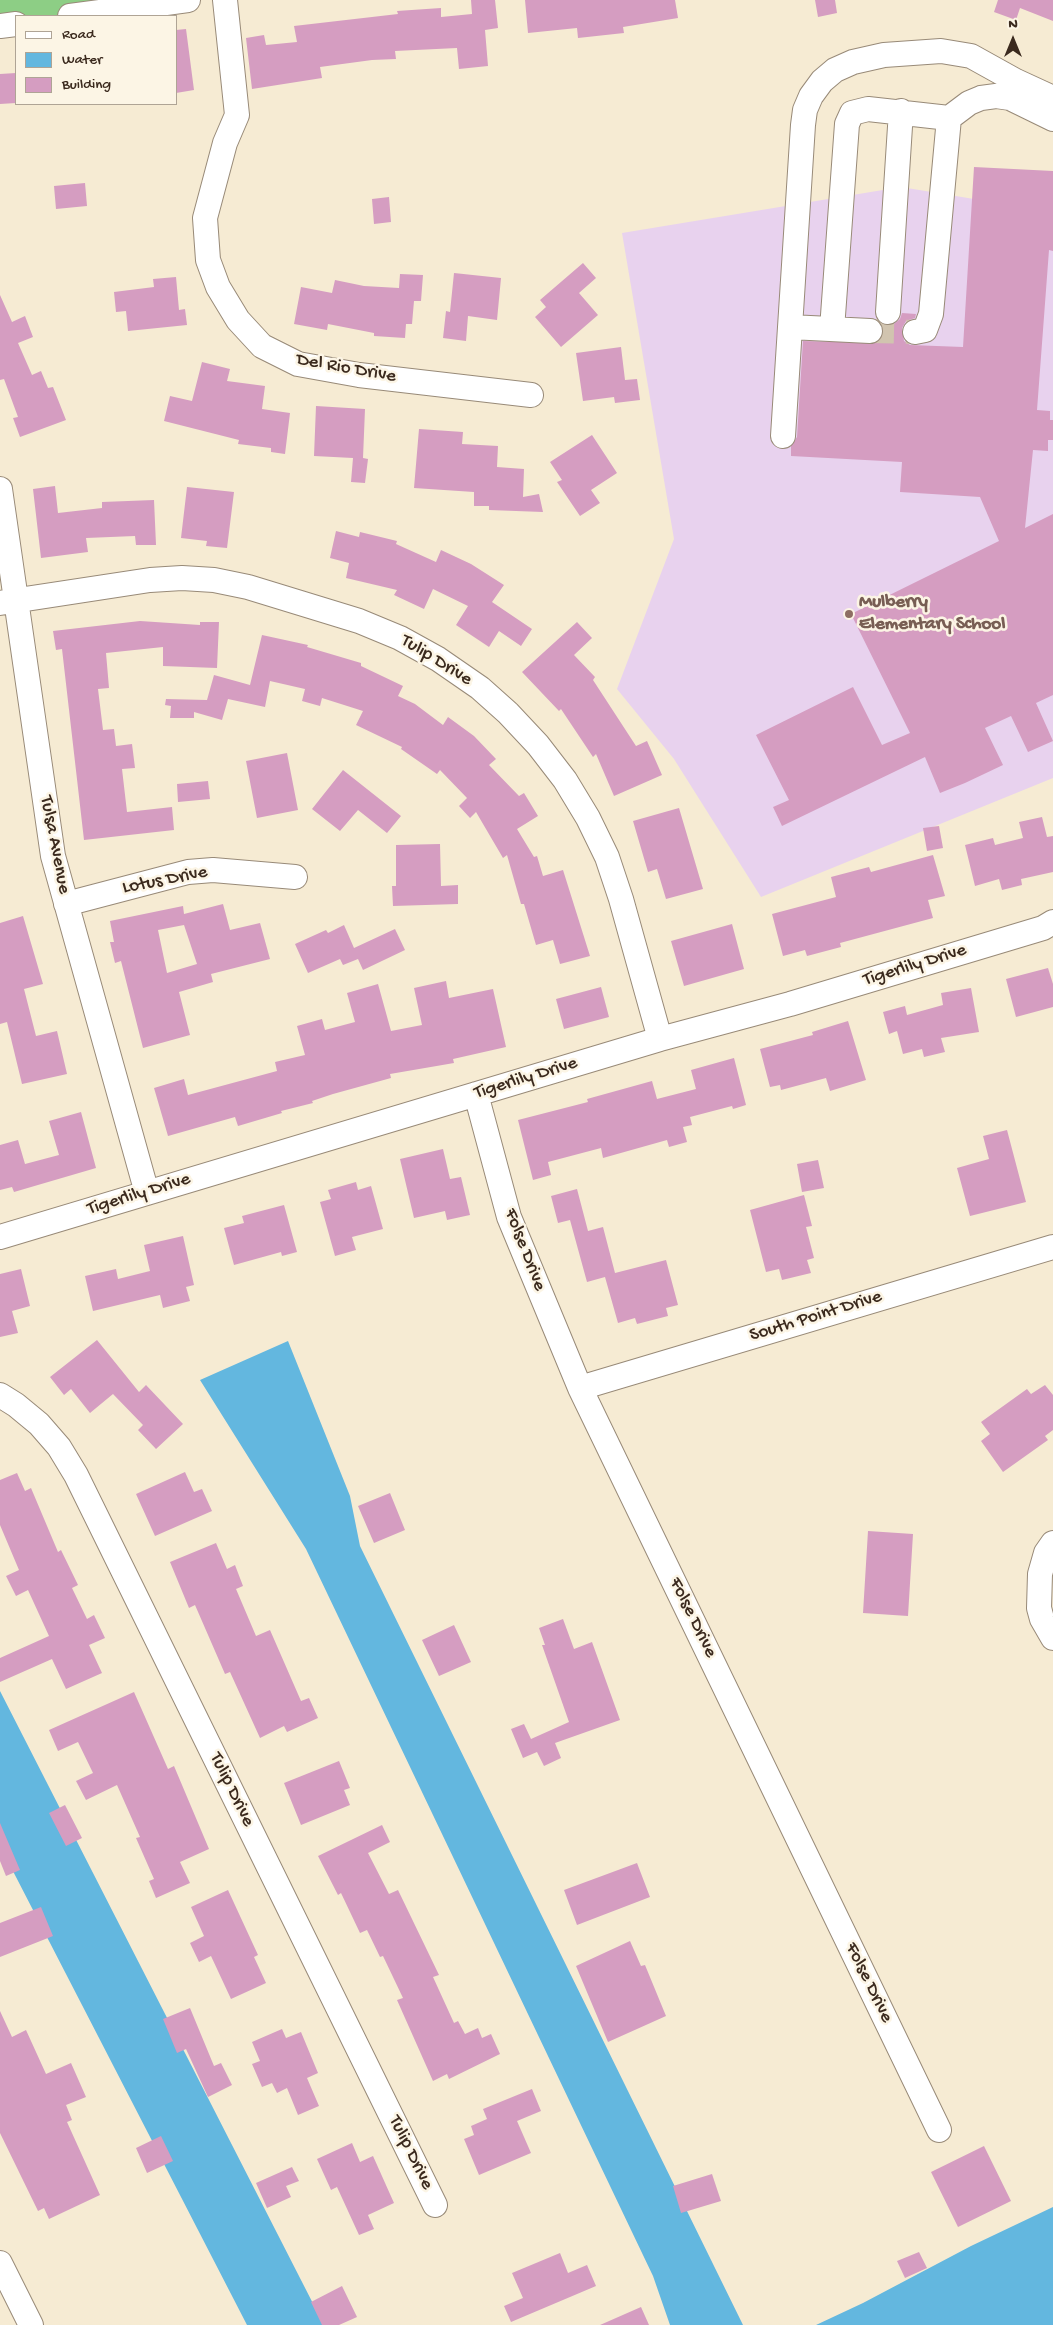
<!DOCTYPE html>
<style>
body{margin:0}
#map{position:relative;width:1053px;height:2325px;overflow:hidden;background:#f6ebd3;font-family:"Gochi Hand",sans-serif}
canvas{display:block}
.legend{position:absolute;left:15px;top:15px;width:162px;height:90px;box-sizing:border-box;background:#fcf5e5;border:1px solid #afa495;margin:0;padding:6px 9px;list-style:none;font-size:15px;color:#3b2a1e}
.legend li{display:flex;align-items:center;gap:10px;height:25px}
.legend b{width:25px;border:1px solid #afa495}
.north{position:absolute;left:988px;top:15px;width:50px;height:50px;-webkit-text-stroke:4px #fcf5e5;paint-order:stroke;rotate:0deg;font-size:14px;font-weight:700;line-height:20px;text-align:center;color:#3b2a1e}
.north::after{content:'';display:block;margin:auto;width:18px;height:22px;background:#3b2a1e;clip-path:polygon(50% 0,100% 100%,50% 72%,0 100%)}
</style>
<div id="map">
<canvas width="1053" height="2325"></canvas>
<ul class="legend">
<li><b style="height:6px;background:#fff"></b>Road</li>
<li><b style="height:14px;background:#63b7df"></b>Water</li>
<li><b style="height:14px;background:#d59dc1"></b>Building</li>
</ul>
<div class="north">N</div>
</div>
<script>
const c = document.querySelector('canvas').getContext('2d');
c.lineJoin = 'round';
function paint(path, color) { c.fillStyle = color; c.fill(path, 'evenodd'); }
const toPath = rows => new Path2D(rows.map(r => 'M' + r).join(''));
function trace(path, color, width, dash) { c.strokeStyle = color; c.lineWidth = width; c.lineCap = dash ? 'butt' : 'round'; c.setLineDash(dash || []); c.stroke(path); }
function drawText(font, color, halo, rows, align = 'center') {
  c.font = font + ' "Gochi Hand",sans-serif'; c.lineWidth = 5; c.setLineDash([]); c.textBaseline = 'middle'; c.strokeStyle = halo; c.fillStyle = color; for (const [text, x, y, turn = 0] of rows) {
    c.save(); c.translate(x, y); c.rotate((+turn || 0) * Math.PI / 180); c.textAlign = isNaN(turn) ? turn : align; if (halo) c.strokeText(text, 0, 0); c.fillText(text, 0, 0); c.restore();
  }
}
const built = toPath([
 [901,187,1053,212,1053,778,761,897,674,759,617,689,674,539,622,233]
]);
const green = toPath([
 [0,0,175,0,82,16,16,16,0,29]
]);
const water = toPath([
 [288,1341,350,1496,360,1546,743,2325,670,2325,653,2276,306,1549,200,1380],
 [0,1691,324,2325,247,2325,0,1846],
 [1053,2207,1053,2325,816,2325,863,2303,971,2246]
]);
const building = toPath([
 [471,0,495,0,498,28,485,30,488,66,459,69,457,48,395,51,396,59,372,60,320,67,322,78,252,89,246,38,264,35,266,45,297,42,294,26,398,14,397,11,441,8,441,17,472,14],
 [525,0,675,0,678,18,623,27,624,33,578,38,577,28,528,33],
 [815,0,835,0,837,13,818,17],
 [998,0,1053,0,1053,21,1020,8,1016,20,994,12],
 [186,29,194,90,176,93,176,30],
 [16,73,16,103,0,104,0,74],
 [974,167,1053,171,1053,251,1049,250,1037,410,1050,411,1050,420,1053,420,1053,440,1048,440,1048,451,1033,450,1025,528,1053,514,1053,695,1036,703,1053,741,1028,752,1011,716,985,728,1003,765,965,783,940,793,925,757,782,826,773,807,789,800,756,735,853,687,882,745,910,733,851,614,999,541,980,497,900,492,902,462,791,456,791,446,797,437,803,341,876,343,881,339,884,332,882,324,888,326,894,324,900,319,902,313,916,314,915,318,906,321,902,328,904,341,910,345,963,347],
 [85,183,87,206,56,209,54,186],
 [389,197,391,222,374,224,372,199],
 [583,263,596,278,579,293,598,315,561,347,535,317,546,307,540,300],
 [454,273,501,278,497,320,468,316,466,341,443,338,446,311,450,312],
 [400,274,423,275,421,301,414,301,412,324,406,324,405,338,374,336,374,333,328,324,327,330,294,324,301,287,332,293,335,280,364,286,399,288],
 [176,277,179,310,185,309,187,325,128,331,126,311,116,312,114,292,154,287,153,279],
 [0,295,12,322,25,316,33,337,18,343,32,375,41,371,48,388,53,387,66,420,20,437,13,418,18,417,4,379,0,380],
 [621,347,625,380,637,379,640,400,615,403,614,397,583,401,576,353],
 [202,362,230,369,227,381,265,386,262,409,290,413,285,454,271,452,271,448,238,444,239,440,164,421,170,396,192,401],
 [316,406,365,409,363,458,368,459,365,483,351,482,353,458,314,456],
 [419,429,463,432,462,444,498,446,497,467,524,469,523,497,539,494,543,512,489,510,489,506,474,506,474,492,414,488],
 [592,435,617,473,591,490,600,503,580,516,557,482,562,480,550,462],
 [55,486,58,513,102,508,102,502,154,500,156,545,136,545,135,536,86,538,88,552,41,558,33,489],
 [187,487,234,492,227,548,206,546,207,541,181,538],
 [336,531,359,537,360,532,397,541,396,544,436,562,441,550,471,564,504,585,492,602,532,629,521,646,499,631,489,647,456,625,468,606,433,589,424,609,394,595,397,590,346,578,349,563,330,558],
 [140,621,200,625,200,622,219,622,217,668,163,666,163,647,106,653,109,688,98,689,103,730,114,729,116,746,132,744,135,768,122,769,127,812,172,807,174,830,84,840,62,649,56,650,53,631],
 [577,622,592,638,574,655,595,677,593,680,636,746,647,741,662,775,614,796,596,754,593,757,561,709,559,711,522,672],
 [262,635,308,645,307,647,361,663,361,666,403,686,398,696,415,704,443,725,448,717,474,736,496,759,489,765,519,796,524,793,538,816,517,829,534,857,537,856,543,876,563,870,590,956,560,964,553,940,536,945,524,904,521,904,507,855,503,858,476,812,470,818,459,806,467,798,440,770,437,774,401,749,402,747,356,725,363,711,322,698,320,706,302,701,305,689,270,681,265,707,228,699,222,720,194,712,194,718,170,718,171,706,165,705,166,699,207,700,214,675,250,685],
 [287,753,298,810,257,818,246,761],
 [343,770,401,816,387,833,358,810,340,831,312,809],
 [208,781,210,799,178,802,177,784],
 [679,808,703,889,666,899,657,869,648,872,633,821],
 [1042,817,1047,837,1053,836,1053,872,1021,879,1022,885,1002,890,999,879,975,886,965,845,993,838,995,845,1023,838,1019,822],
 [939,826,943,848,927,851,923,828],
 [440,844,441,886,458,885,458,904,393,906,392,886,396,886,396,845],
 [933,855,945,896,928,900,933,918,840,943,841,947,807,956,805,950,783,956,772,914,836,897,831,877,869,867,871,872],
 [223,904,230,930,260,923,270,959,211,974,213,982,179,992,190,1035,143,1048,121,961,115,963,110,942,114,942,110,921,183,906,184,914],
 [184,925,197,964,167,973,158,930],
 [23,916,43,984,24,989,36,1036,57,1031,67,1074,22,1084,7,1022,0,1024,0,923],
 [732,924,744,969,684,986,671,941],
 [344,925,354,948,395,929,405,950,363,970,358,959,343,965,340,959,308,973,295,944,326,930,328,933],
 [1048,968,1053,984,1053,1007,1016,1017,1006,979],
 [446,981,449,998,493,989,506,1047,453,1059,454,1063,390,1074,391,1078,333,1094,312,1101,313,1103,281,1111,282,1113,238,1126,235,1117,168,1136,154,1088,184,1079,188,1095,277,1071,275,1062,305,1055,297,1026,322,1019,325,1030,355,1022,347,993,378,984,391,1031,422,1025,414,988],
 [601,987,609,1017,564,1029,556,999],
 [971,988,979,1032,941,1038,945,1052,924,1057,922,1049,903,1054,897,1031,889,1034,883,1012,905,1006,907,1015,943,1005,941,993],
 [848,1021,866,1080,830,1091,826,1078,781,1090,780,1085,770,1087,760,1049,813,1035,812,1032],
 [734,1058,746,1105,733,1109,732,1106,690,1117,692,1125,683,1127,687,1142,669,1147,667,1140,603,1158,601,1148,548,1162,551,1175,533,1180,518,1120,588,1102,587,1099,652,1081,657,1099,696,1089,691,1070],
 [81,1112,96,1168,14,1192,12,1187,0,1190,0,1145,18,1140,25,1164,59,1155,49,1121],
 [1007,1130,1026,1202,970,1216,957,1168,989,1159,983,1136],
 [443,1149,450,1179,461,1177,470,1215,447,1220,445,1211,414,1218,400,1159],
 [818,1160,824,1188,802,1192,797,1164],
 [356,1182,358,1190,371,1186,383,1229,352,1237,356,1250,335,1256,320,1202,331,1199,328,1190],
 [577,1189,588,1231,603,1227,615,1273,666,1260,678,1305,666,1308,668,1316,637,1324,635,1318,618,1323,605,1277,587,1282,570,1220,558,1223,551,1196],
 [804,1195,812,1226,806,1227,814,1258,807,1260,811,1273,782,1280,779,1269,766,1272,750,1210],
 [284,1205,297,1252,282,1256,281,1252,234,1265,224,1228,244,1223,242,1216],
 [183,1236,194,1285,186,1287,190,1301,163,1308,160,1295,93,1311,85,1276,116,1269,118,1279,150,1271,144,1245],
 [21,1269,30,1306,12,1311,18,1333,0,1337,0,1274],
 [97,1340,139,1392,146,1385,183,1424,156,1449,138,1430,143,1425,113,1394,90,1413,71,1389,64,1395,50,1377],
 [1045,1385,1053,1395,1053,1430,1045,1436,1048,1440,1003,1472,981,1441,990,1434,981,1422,1027,1389,1031,1394],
 [185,1472,194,1492,202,1489,212,1511,155,1536,136,1494],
 [17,1473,25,1491,31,1488,58,1552,61,1550,78,1585,72,1588,87,1619,94,1615,105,1638,89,1645,102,1673,66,1689,52,1659,0,1682,0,1658,49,1636,28,1590,16,1596,6,1576,19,1570,0,1525,0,1480],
 [390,1493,405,1530,374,1543,358,1506],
 [868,1531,913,1534,908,1616,863,1613],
 [216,1543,227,1569,235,1565,243,1586,236,1589,256,1636,270,1630,301,1701,309,1698,318,1718,287,1732,284,1726,260,1738,230,1672,225,1674,195,1605,189,1608,170,1562],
 [563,1619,574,1649,592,1642,620,1720,555,1743,561,1758,544,1766,537,1752,523,1758,511,1729,524,1724,531,1739,569,1722,542,1645,545,1645,539,1628],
 [454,1625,471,1662,439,1676,422,1640],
 [134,1692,168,1769,174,1766,209,1849,180,1862,190,1883,156,1898,149,1881,154,1879,136,1838,140,1837,117,1785,86,1800,76,1781,93,1773,78,1742,58,1751,49,1730],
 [339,1761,350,1788,344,1790,350,1805,301,1825,284,1783],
 [65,1805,82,1838,66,1846,49,1813],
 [0,1823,20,1870,6,1876,0,1861],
 [382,1825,390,1842,368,1853,389,1894,398,1890,439,1975,433,1977,454,2023,458,2021,465,2034,478,2028,482,2038,491,2034,500,2054,449,2079,447,2074,433,2081,397,2000,403,1998,383,1956,380,1957,367,1930,360,1933,341,1893,338,1895,318,1856],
 [637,1863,650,1897,577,1925,564,1890],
 [228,1890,258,1955,254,1957,266,1983,231,1999,211,1956,199,1962,190,1943,204,1936,191,1907],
 [41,1907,53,1936,0,1957,0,1923],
 [630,1941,641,1966,645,1965,666,2016,608,2042,576,1966],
 [190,2008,214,2066,221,2063,232,2085,208,2097,186,2049,177,2053,163,2019],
 [0,2011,12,2037,26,2030,46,2074,71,2063,86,2097,66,2105,72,2120,67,2122,100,2195,49,2219,44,2208,38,2211,0,2133],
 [282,2029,286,2038,301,2032,318,2073,307,2078,319,2106,298,2115,287,2088,277,2093,272,2083,262,2087,252,2064,260,2061,252,2042],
 [532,2089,541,2111,517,2121,531,2153,479,2175,464,2139,474,2135,471,2126,487,2119,483,2109],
 [161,2136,173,2161,147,2173,136,2148],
 [352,2143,360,2162,373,2156,394,2203,368,2215,374,2229,359,2235,337,2187,331,2190,317,2159],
 [984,2146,1011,2201,958,2227,931,2172],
 [292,2167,299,2181,286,2186,291,2197,267,2208,256,2183],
 [712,2174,721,2201,681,2213,673,2186],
 [919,2252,927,2268,905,2278,897,2261],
 [560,2253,568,2273,587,2265,596,2286,511,2322,504,2306,523,2298,512,2273],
 [342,2286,357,2317,339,2325,322,2325,311,2302],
 [641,2307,649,2325,600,2325]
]);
const minorTunnel = toPath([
 [870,331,915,332]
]);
const minor = toPath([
 [225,0,237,115,225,143,205,218,208,260,218,287,238,320,262,346,298,364,359,375,531,395],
 [70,16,188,0],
 [0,26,16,24],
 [888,312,901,111],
 [790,327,870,331],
 [832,329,847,124,852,113,868,109,949,118,969,103,981,98,996,96,1010,98,1053,119],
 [915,332,925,330,931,314,949,118],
 [783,436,803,125,805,110,811,96,822,81,835,70,853,62,884,55,941,51,971,56,1016,81,1053,98],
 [0,489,53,856,147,1193],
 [0,603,150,580,182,578,214,580,248,587,359,621,400,638,438,659,480,688,508,713,538,745,565,780,588,818,607,857,621,899,660,1039],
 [66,904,188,872,213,870,295,877],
 [476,1094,509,1217,580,1388,939,2130],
 [0,1237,660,1039,790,1004,1043,928,1053,922],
 [580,1388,1053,1247],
 [0,1395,16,1405,39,1424,59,1447,76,1475,435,2205],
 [1053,1543,1046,1553,1040,1574,1039,1608,1042,1619,1053,1638],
 [0,2263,31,2325]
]);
const markers = [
 [849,614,5,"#8d6e63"]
];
const streetNames = [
 ["Del Rio Drive",346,369,10],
 ["Tulip Drive",436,661,32],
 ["Tulsa Avenue",54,845,79],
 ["Lotus Drive",165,881,-11],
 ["Tigerlily Drive",915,966,-17],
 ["Tigerlily Drive",526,1079,-17],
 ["Tigerlily Drive",139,1195,-17],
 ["Folse Drive",524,1250,69],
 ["South Point Drive",816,1317,-17],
 ["Folse Drive",692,1618,64],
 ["Tulip Drive",231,1790,64],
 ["Folse Drive",868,1983,64],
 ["Tulip Drive",410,2153,64]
];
const educationNames = [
 ["Mulberry",859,603],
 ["Elementary School",859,625]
];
paint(built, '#e8d2ee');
paint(green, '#8dce85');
paint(water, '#63b7df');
paint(building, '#d59dc1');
trace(minorTunnel, '#d1c4af', 24, [24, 12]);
trace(minor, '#988a78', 26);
trace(minor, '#fff', 24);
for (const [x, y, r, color] of markers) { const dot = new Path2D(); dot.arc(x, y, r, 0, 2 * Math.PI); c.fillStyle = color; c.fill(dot); trace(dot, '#fcf5e5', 2); }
drawText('19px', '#3b2a1e', '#fcf5e5', streetNames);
drawText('bold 19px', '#785e54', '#fcf5e5', educationNames, 'left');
</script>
